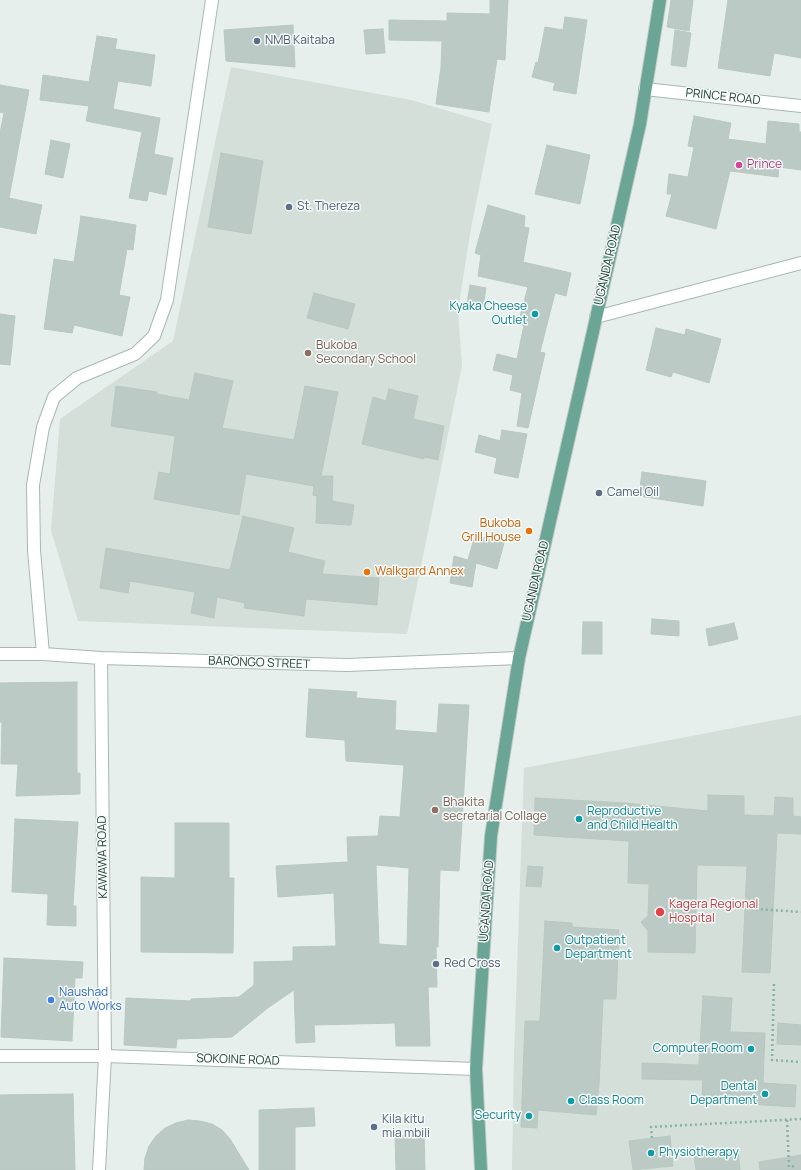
<!DOCTYPE html>
<style>
body{margin:0}
canvas{display:block;background:#e6efeb}
</style>
<canvas width="801" height="1170"></canvas>
<script>
const c = document.querySelector('canvas').getContext('2d');
c.lineJoin = 'round';
function paint(path, color) { c.fillStyle = color; c.fill(path, 'evenodd'); }
const toPath = rows => new Path2D(rows.map(r => 'M' + r).join(''));
function trace(path, color, width, dash) { c.strokeStyle = color; c.lineWidth = width; c.lineCap = dash ? 'butt' : 'round'; c.setLineDash(dash || []); c.stroke(path); }
function drawText(font, color, halo, rows, align = 'center') {
  c.font = font + ' Manrope,sans-serif'; c.lineWidth = 3; c.setLineDash([]); c.textBaseline = 'middle'; c.strokeStyle = halo; c.fillStyle = color; for (const [text, x, y, turn = 0] of rows) {
    c.save(); c.translate(x, y); c.rotate((+turn || 0) * Math.PI / 180); c.textAlign = isNaN(turn) ? turn : align; if (halo) c.strokeText(text, 0, 0); c.fillText(text, 0, 0); c.restore();
  }
}
const built = toPath([
 [231,67,411,100,492,124,471,228,458,310,462,366,407,634,78,621,51,530,60,419,173,341],
 [801,715,801,1170,512,1170,514,1056,524,768]
]);
const building = toPath([
 [490,0,508,0,505,60,497,59,489,112,436,104,441,67,442,41,389,40,389,20,447,21,447,13,490,14,490,0],
 [671,0,693,0,689,31,667,27,671,0],
 [728,0,801,0,801,58,774,53,770,76,718,68,728,0],
 [565,17,587,20,576,94,553,90,555,83,532,77,536,62,538,63,545,27,563,30,565,17],
 [293,25,295,67,226,61,224,30,293,25],
 [383,29,385,53,366,54,364,30,383,29],
 [675,30,691,33,686,67,671,65,675,30],
 [97,36,117,39,115,49,155,55,151,86,118,81,113,109,160,118,154,154,173,158,166,195,149,191,147,201,129,198,142,132,86,121,89,106,40,100,43,75,89,82,97,36],
 [0,85,29,90,9,198,42,205,36,234,0,227,0,133,4,113,0,112,0,85],
 [694,116,731,123,728,139,766,144,768,121,799,124,799,132,801,132,801,170,779,167,778,177,730,171,716,229,666,216,672,194,667,194,669,174,688,177,694,147,688,146,694,116],
 [51,140,70,144,63,178,45,174,51,140],
 [547,145,590,155,580,204,535,194,547,145],
 [221,153,263,161,251,234,208,227,221,153],
 [488,205,525,216,524,227,529,228,523,262,571,273,566,296,555,293,540,352,545,353,528,428,517,426,522,393,510,390,513,375,493,370,497,354,517,359,524,325,518,324,528,287,478,276,481,255,475,253,488,205],
 [81,216,136,225,133,250,127,249,119,295,130,297,122,336,74,325,72,333,44,329,54,259,74,262,81,216],
 [470,285,486,288,483,307,467,304,470,285],
 [314,293,355,304,348,329,307,318,314,293],
 [0,314,15,316,10,365,0,364,0,314],
 [656,328,685,335,686,329,721,339,709,383,673,372,671,377,646,370,656,328],
 [195,373,233,381,222,428,294,440,305,386,338,392,321,476,333,476,332,501,354,505,351,525,316,523,317,496,313,495,314,486,246,474,239,515,154,499,159,472,170,474,175,436,111,426,116,386,157,392,157,394,189,400,195,373],
 [389,389,418,396,413,419,444,426,438,460,424,457,424,459,362,444,373,397,386,401,389,389],
 [502,430,527,434,518,478,494,473,497,458,475,452,479,435,500,441,502,430],
 [642,472,706,481,703,506,639,496,642,472],
 [243,516,294,528,288,552,325,561,322,574,379,578,377,605,306,599,304,616,244,608,245,603,217,597,214,618,191,613,195,592,130,581,128,593,100,588,106,548,230,570,243,516],
 [475,535,504,543,497,569,476,563,472,587,450,583,454,556,468,560,475,535],
 [652,619,679,621,679,636,651,634,652,619],
 [583,622,602,622,602,654,582,654,583,622],
 [734,623,738,639,709,646,706,629,734,623],
 [77,682,77,773,80,773,80,794,16,796,18,764,1,764,2,722,0,722,0,683,77,682],
 [309,689,357,692,356,698,396,701,395,730,437,733,439,704,469,705,459,871,440,870,438,947,436,946,437,987,428,987,430,1046,396,1046,395,1023,314,1025,315,1042,296,1043,294,990,269,1007,232,1037,177,1039,176,1048,124,1045,126,998,191,1001,191,999,239,997,254,985,254,962,293,961,293,947,336,946,334,893,278,897,276,866,348,862,347,837,378,836,380,816,400,817,404,765,346,761,345,740,306,737,309,689],
 [376,865,409,868,407,946,379,944,376,865],
 [708,795,744,796,744,815,774,816,775,797,793,798,793,816,801,817,801,834,777,833,770,973,742,972,747,866,697,865,695,953,648,952,648,931,641,922,648,916,649,884,628,883,629,841,534,835,535,798,625,803,708,811,708,795],
 [15,819,78,822,73,906,76,906,76,926,47,925,48,894,12,892,15,819],
 [175,823,229,823,229,878,234,878,233,953,141,952,141,877,175,878,175,823],
 [528,866,543,867,541,887,526,886,528,866],
 [545,921,572,923,572,927,619,930,616,999,603,999,599,1085,596,1115,538,1110,537,1128,521,1127,525,1021,540,1021,545,921],
 [4,958,83,962,82,978,75,978,72,1041,1,1037,4,958],
 [703,996,732,998,730,1032,765,1033,763,1083,796,1085,795,1107,733,1103,733,1100,702,1099,703,1080,642,1079,642,1063,699,1065,703,996],
 [778,1023,801,1025,801,1045,777,1044,778,1023],
 [73,1094,75,1170,0,1170,0,1095,73,1094],
 [314,1108,315,1126,295,1127,295,1170,259,1170,259,1110,314,1108],
 [188,1120,200,1121,212,1124,222,1130,230,1139,249,1170,144,1170,145,1158,149,1146,156,1136,165,1128,176,1123,188,1120],
 [424,1135,425,1170,396,1170,395,1136,424,1135],
 [670,1136,673,1166,633,1170,629,1141,670,1136],
 [738,1150,740,1170,696,1170,694,1156,738,1150],
 [801,1155,801,1170,760,1170,759,1162,801,1155]
]);
const path = toPath([
 [696,905,801,912],
 [774,984,772,1060,801,1062],
 [787,1120,789,1167,796,1166],
 [652,1138,651,1127,801,1119]
]);
const minor = toPath([
 [645,89,801,106],
 [596,317,801,263],
 [0,654,43,654,101,658,347,665,519,658],
 [43,654,34,550,33,485,43,427,54,397,77,378,135,354,154,336,167,300,212,0],
 [0,1056,105,1056,476,1069],
 [99,1170,105,1056,101,658]
]);
const major = toPath([
 [481,1170,476,1069,491,836,519,658,640,124,660,0]
]);
const markers = [
 [257,41,4,"#5c6f8a"],
 [739,165,4,"#d1479c"],
 [289,207,4,"#5c6f8a"],
 [535,314,4,"#0f9aa8"],
 [308,353,4,"#8d6e63"],
 [599,493,4,"#5c6f8a"],
 [529,531,4,"#e8710a"],
 [367,572,4,"#e8710a"],
 [435,810,4,"#8d6e63"],
 [579,819,4,"#0f9aa8"],
 [660,912,5,"#e0444e"],
 [557,948,4,"#0f9aa8"],
 [436,964,4,"#5c6f8a"],
 [51,1000,4,"#3f7fe0"],
 [751,1049,4,"#0f9aa8"],
 [765,1094,4,"#0f9aa8"],
 [571,1101,4,"#0f9aa8"],
 [529,1116,4,"#0f9aa8"],
 [374,1127,4,"#5c6f8a"],
 [651,1153,4,"#0f9aa8"]
];
const serviceNames = [
 ["NMB Kaitaba",265,41],
 ["St. Thereza",297,207],
 ["Camel Oil",607,493],
 ["Red Cross",444,964],
 ["Kila kitu",382,1120],
 ["mia mbili",382,1134]
];
const streetNames = [
 ["PRINCE ROAD",723,97,6],
 ["UGANDA ROAD",608,265,-77],
 ["UGANDA ROAD",536,581,-77],
 ["BARONGO STREET",259,663,2],
 ["KAWAWA ROAD",103,857,-91],
 ["UGANDA ROAD",487,901,-86],
 ["SOKOINE ROAD",238,1060,2]
];
const hotelNames = [
 ["Prince",747,165]
];
const cultureNames = [
 ["Kyaka Cheese",527,307],
 ["Outlet",527,321],
 ["Reproductive",587,812,"left"],
 ["and Child Health",587,826,"left"],
 ["Outpatient",565,941,"left"],
 ["Department",565,955,"left"],
 ["Computer Room",743,1049],
 ["Dental",757,1087],
 ["Department",757,1101],
 ["Class Room",579,1101,"left"],
 ["Security",521,1116],
 ["Physiotherapy",659,1153,"left"]
];
const educationNames = [
 ["Bukoba",316,346],
 ["Secondary School",316,360],
 ["Bhakita",443,803],
 ["secretarial Collage",443,817]
];
const foodNames = [
 ["Bukoba",521,524],
 ["Grill House",521,538],
 ["Walkgard Annex",375,572,"left"]
];
const healthNames = [
 ["Kagera Regional",669,905],
 ["Hospital",669,919]
];
const shopNames = [
 ["Naushad",59,993],
 ["Auto Works",59,1007]
];
paint(built, '#d4dfda');
paint(building, '#bbcac4');
trace(building, '#b8c9c2', 1);
trace(minor, '#a8b8b2', 14);
trace(major, '#c2cac8', 14);
trace(path, '#86b3a5', 2.5, [2, 3]);
trace(minor, '#fff', 12);
trace(major, '#6aa596', 12);
for (const [x, y, r, color] of markers) { const dot = new Path2D(); dot.arc(x, y, r, 0, 2 * Math.PI); c.fillStyle = color; c.fill(dot); trace(dot, '#f7fbf9', 1.5); }
drawText('12px', '#4e5e75', '#f7fbf9', serviceNames, 'left');
drawText('12px', '#24423a', '#f7fbf9', streetNames);
drawText('12px', '#b23c85', '#f7fbf9', hotelNames, 'left');
drawText('12px', '#0d838f', '#f7fbf9', cultureNames, 'right');
drawText('12px', '#785e54', '#f7fbf9', educationNames, 'left');
drawText('12px', '#c56008', '#f7fbf9', foodNames, 'right');
drawText('12px', '#be3a42', '#f7fbf9', healthNames, 'left');
drawText('12px', '#366cbe', '#f7fbf9', shopNames, 'left');
</script>
